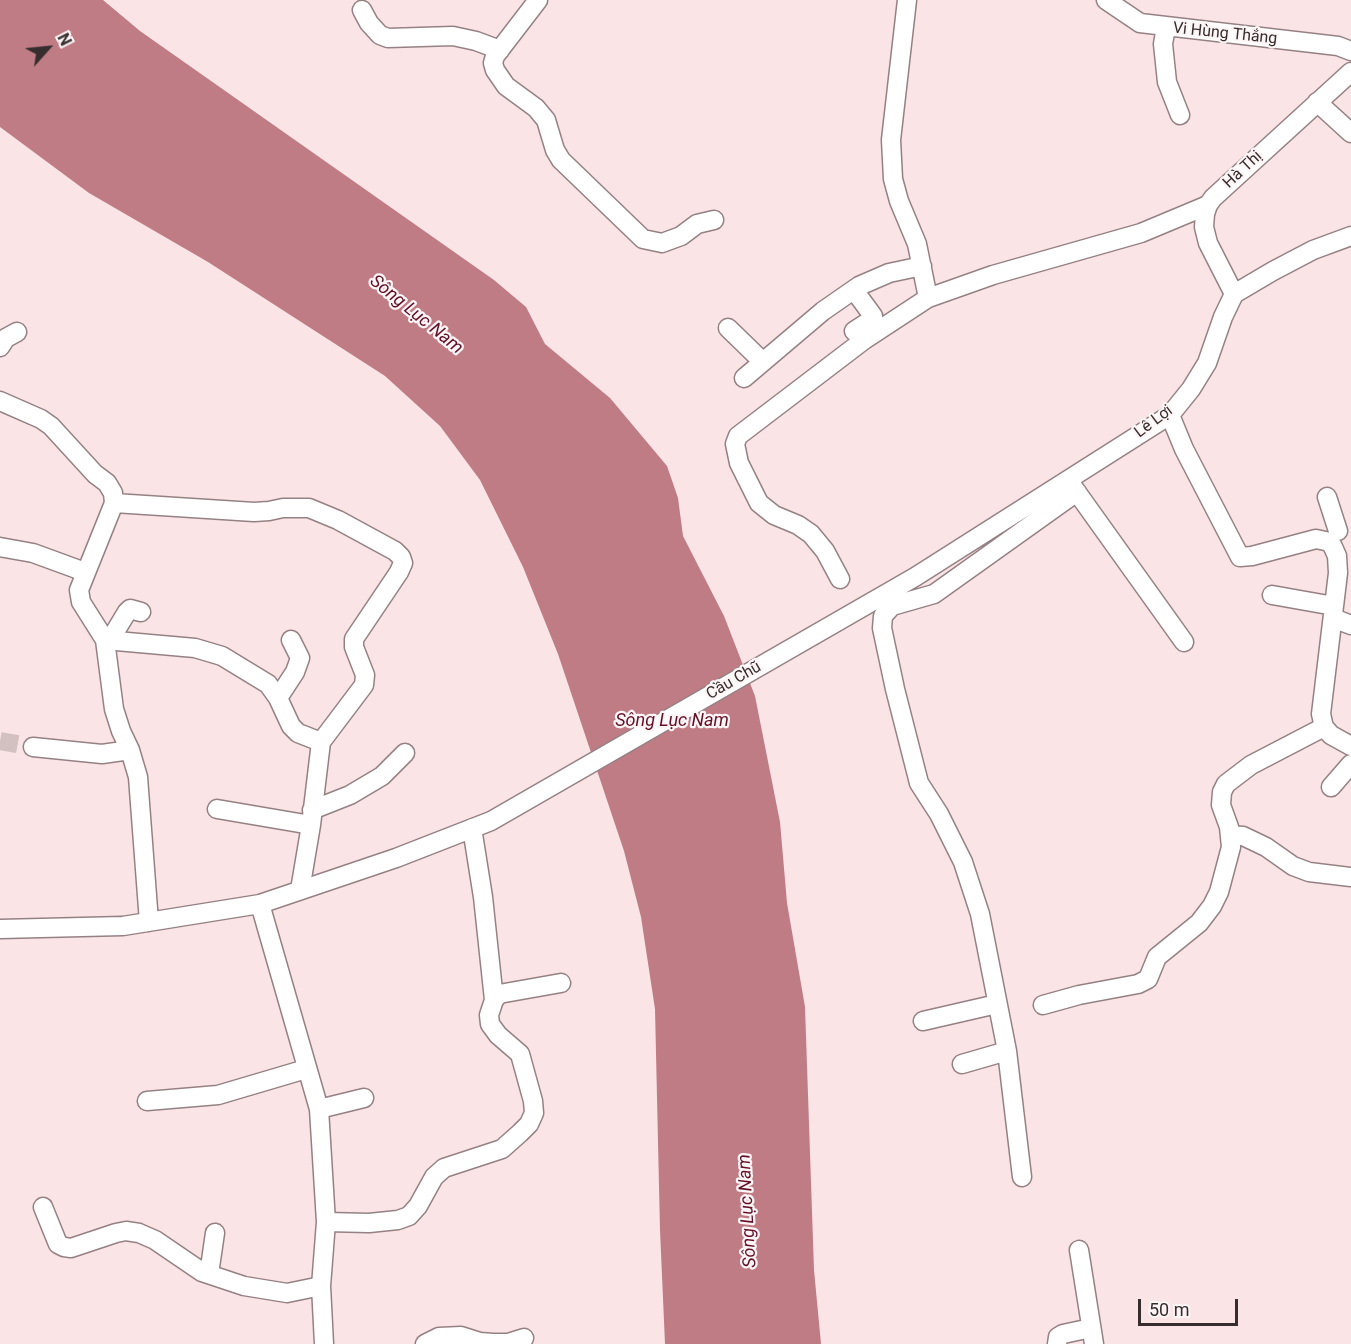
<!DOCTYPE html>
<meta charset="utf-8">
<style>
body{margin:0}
#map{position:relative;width:1351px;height:1344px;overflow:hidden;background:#fae4e6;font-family:Roboto,sans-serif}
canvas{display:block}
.north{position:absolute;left:18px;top:18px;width:60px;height:60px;-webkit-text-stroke:4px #fef5f6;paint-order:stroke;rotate:63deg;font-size:16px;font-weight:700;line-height:24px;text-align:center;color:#362e2e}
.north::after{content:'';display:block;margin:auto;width:21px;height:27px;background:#362e2e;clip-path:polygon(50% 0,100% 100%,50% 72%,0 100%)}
.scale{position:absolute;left:1138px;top:1299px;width:100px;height:27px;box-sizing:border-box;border:3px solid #362e2e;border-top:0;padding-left:8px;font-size:18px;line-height:21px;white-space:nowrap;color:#362e2e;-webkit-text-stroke:4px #fef5f6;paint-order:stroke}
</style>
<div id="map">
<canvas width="1351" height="1344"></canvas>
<div class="north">N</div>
<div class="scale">50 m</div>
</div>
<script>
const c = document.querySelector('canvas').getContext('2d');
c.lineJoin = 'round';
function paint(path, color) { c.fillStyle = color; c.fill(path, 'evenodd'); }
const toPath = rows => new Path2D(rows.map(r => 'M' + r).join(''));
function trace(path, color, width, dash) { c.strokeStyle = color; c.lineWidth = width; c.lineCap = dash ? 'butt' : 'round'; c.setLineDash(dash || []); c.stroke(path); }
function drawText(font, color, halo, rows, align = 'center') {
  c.font = font + ' Roboto,sans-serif'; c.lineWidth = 4.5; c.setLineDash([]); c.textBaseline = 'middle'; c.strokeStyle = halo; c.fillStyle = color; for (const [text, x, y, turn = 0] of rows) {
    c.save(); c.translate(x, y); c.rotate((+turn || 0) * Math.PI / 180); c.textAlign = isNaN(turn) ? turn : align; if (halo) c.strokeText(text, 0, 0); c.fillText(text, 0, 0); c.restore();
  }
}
const water = toPath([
 [0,0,103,0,140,31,494,280,526,307,545,344,610,398,667,466,678,498,683,536,724,616,755,696,780,822,787,903,805,1007,814,1270,821,1344,665,1344,660,1230,655,1009,641,917,624,851,558,654,523,567,480,480,440,426,385,376,208,262,89,193,0,127]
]);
const minorTunnel = toPath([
 [0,741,33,747]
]);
const minor = toPath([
 [538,0,495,56,493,63,495,70,506,86,536,108,546,120,555,150,561,160,643,239,662,243,681,236,697,224,714,220],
 [907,0,891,140,893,179,899,201,917,244,928,298],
 [1106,0,1140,23,1338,46,1351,51],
 [362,10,369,23,380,35,388,38,453,36,476,41,500,50],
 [1166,27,1163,44,1167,82,1180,115],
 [1317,102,1351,133],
 [854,290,873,316,871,320,854,331],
 [1234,294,1208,243,1204,227,1205,214,1208,205,1213,198,1351,72],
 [728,328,763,362],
 [0,347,6,338,17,332],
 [744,378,823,311,859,286,889,273,922,266],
 [0,401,41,419,51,426,95,474,107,483,113,493,114,503,79,590,81,602,105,640,114,709,121,731,130,750,138,777,149,922],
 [1170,415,1184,449,1240,557,1252,556,1316,539,1330,542,1333,547,1337,556,1338,573,1321,714,1324,727,1331,735,1351,746],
 [1071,484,1184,642],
 [1327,497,1338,531],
 [114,503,254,512,269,511,283,508,309,508,338,520,395,551,401,557,403,563,399,572,354,639,354,647,365,675,364,685,321,742,311,825,300,890],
 [0,547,33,553,85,572],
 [840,579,825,551,811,534,798,525,774,515,759,503,739,463,735,444,738,436,864,340,928,298,993,275,1141,233,1208,205],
 [1272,595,1334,606],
 [1333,618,1351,625],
 [105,640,195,648,222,656,268,684,278,698,291,726,298,733,321,742],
 [110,640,127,612,130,609,141,612],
 [278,698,295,672,300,658,291,640],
 [33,747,102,754,130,750],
 [1331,787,1351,764],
 [217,809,311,825],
 [312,810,350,795,382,776,405,753],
 [472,828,483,897,494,1000],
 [1230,835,1243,836,1266,847,1293,866,1309,872,1351,877],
 [260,904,319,1109,326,1222,321,1286,324,1344],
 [0,929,123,926,260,904,396,858,491,821,915,577,1170,415,1191,389,1207,363,1223,317,1234,294,1273,271,1313,250,1351,236],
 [1043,1005,1079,995,1138,984,1148,979,1157,957,1199,923,1212,906,1219,892,1231,847,1229,827,1221,805,1222,792,1226,784,1251,765,1324,727],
 [923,1021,997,1004],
 [962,1064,1007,1051],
 [147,1101,218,1095,306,1069],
 [319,1109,364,1098],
 [1022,1177,1007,1051,980,914,963,862,939,814,919,783,895,689,882,628,883,616,892,606,934,594,1077,492],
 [43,1207,58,1244,64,1247,71,1248,116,1233,126,1231,139,1233,155,1240,202,1272,244,1286,287,1293,321,1286],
 [326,1222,369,1223,398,1220,409,1216,418,1206,434,1177,444,1168,502,1149,520,1133,529,1124,534,1113,533,1101,520,1054,498,1035,490,1024,489,1015,494,1000,499,994,561,983],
 [1079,1250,1094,1344],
 [209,1274,215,1233],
 [425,1344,439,1337,461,1336,480,1342,493,1343,508,1343,524,1338],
 [1057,1344,1058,1337,1063,1334,1091,1328]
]);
const streetNames = [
 ["Vi Hùng Thắng",1225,34,6],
 ["Hà Thị",1243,170,-43],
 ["Lê Lợi",1154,422,-37],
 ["Cầu Chũ",734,681,-30]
];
const waterNames = [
 ["Sông Lục Nam",416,315,39],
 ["Sông Lục Nam",672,721],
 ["Sông Lục Nam",748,1211,-93]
];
paint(water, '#c07c85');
trace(minorTunnel, '#d3c0c1', 18, [18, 9]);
trace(minor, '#958183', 21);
trace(minor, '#fff', 18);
drawText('16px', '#362e2e', '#fef5f6', streetNames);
drawText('italic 18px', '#631027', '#fef5f6', waterNames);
</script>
